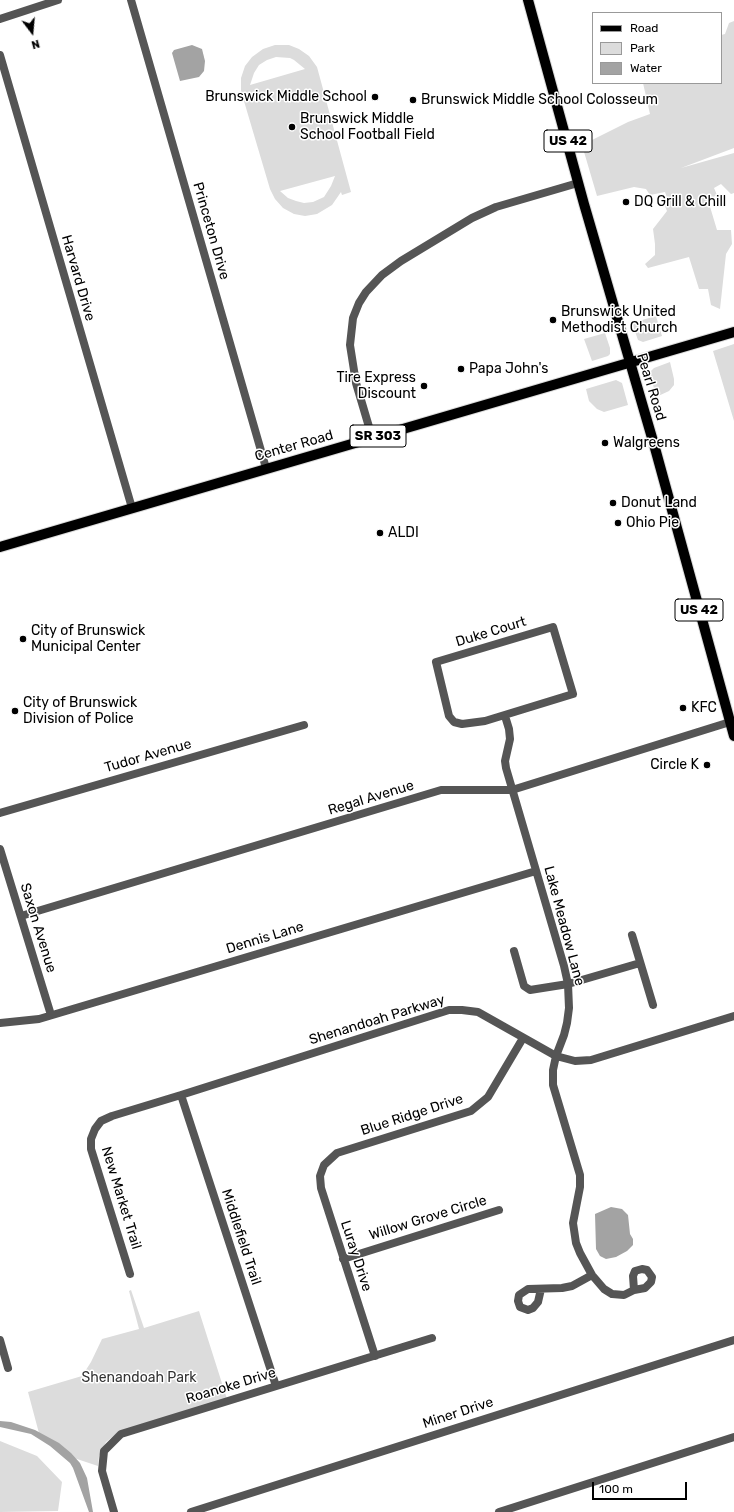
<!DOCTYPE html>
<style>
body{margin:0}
#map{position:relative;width:734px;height:1512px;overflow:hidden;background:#fff;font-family:Rubik,sans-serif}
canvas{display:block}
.legend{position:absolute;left:592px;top:12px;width:130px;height:72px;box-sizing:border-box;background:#fff;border:1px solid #999;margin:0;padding:5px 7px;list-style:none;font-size:12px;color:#000}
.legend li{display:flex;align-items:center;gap:8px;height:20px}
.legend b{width:20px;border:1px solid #999}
.north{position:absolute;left:12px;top:12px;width:40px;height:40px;-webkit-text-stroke:3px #fff;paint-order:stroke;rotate:164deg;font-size:11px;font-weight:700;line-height:16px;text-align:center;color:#000}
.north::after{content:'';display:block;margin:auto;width:14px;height:18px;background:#000;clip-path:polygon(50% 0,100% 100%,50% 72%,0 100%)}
.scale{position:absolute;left:592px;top:1482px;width:95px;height:18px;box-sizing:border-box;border:2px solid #000;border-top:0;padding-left:5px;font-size:12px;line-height:14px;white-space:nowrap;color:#000;-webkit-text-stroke:3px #fff;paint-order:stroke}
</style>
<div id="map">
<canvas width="734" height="1512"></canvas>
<ul class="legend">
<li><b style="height:5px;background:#000"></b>Road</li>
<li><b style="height:11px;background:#dcdcdc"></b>Park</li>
<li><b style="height:11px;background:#a3a3a3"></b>Water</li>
</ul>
<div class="north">N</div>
<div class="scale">100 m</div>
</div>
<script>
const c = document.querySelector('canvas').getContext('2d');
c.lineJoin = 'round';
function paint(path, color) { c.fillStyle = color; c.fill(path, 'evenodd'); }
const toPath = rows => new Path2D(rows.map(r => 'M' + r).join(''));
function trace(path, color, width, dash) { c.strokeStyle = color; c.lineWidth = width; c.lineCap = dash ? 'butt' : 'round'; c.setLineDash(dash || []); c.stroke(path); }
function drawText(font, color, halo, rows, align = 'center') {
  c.font = font + ' Rubik,sans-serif'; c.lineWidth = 3; c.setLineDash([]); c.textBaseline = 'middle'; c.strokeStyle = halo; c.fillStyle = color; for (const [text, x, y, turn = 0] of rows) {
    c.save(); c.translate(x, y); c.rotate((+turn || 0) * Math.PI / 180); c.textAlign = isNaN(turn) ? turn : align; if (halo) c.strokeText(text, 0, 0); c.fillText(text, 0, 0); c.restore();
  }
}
const green = toPath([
 [734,21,734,148,681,168,734,153,734,193,731,194,721,184,714,188,717,195,708,200,717,230,731,230,732,244,726,254,720,309,711,305,708,289,699,289,689,257,648,268,645,264,655,255,655,244,653,229,667,211,664,204,669,203,665,192,650,195,646,189,634,187,597,196,582,145,628,122,650,114,643,83,721,83,721,35,725,34,729,23],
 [275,45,289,45,299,49,309,56,317,67,351,192,342,195,341,192,332,205,317,214,305,216,294,214,283,208,275,199,270,189,241,91,241,78,245,66,252,57,263,49],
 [276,57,290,58,294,60,305,69,250,85,254,73,259,65,267,60],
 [335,176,331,186,324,197,313,202,304,203,296,201,288,198,280,191],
 [656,316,662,336,643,342,638,340,632,323],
 [605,333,610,348,610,354,608,356,592,361,584,339],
 [734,344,734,421,713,351],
 [670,362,674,379,674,385,669,391,656,397,650,372,654,368],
 [616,380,622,383,628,405,604,412,597,409,589,401,586,389],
 [131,1290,144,1328,199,1311,227,1399,117,1433,106,1442,99,1456,98,1466,71,1457,40,1437,28,1392,82,1376,91,1362,102,1339,139,1329,129,1291],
 [0,1441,37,1456,62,1482,58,1511,0,1512]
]);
const water = toPath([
 [192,45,202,49,205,61,204,71,199,77,180,81,172,53,174,50],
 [611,1207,622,1209,628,1215,630,1234,633,1239,633,1245,627,1251,616,1257,606,1259,600,1256,596,1249,595,1214],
 [0,1421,11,1422,35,1430,59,1443,71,1453,80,1463,87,1478,93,1512,89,1512,73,1468,70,1463,50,1446,31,1434,0,1427]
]);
const minor = toPath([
 [131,0,266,468],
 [0,19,58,0],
 [0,55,132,508],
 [372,437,356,383,350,345,353,318,359,303,366,292,382,275,401,261,472,218,496,207,578,183],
 [553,627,573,694,485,721,462,724,454,722,449,716,436,662,553,627],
 [505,716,509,729,510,739,505,761,506,768,564,966,568,984,569,1008,567,1023,564,1035,556,1056,553,1070,553,1085,580,1175,580,1187,573,1223,576,1243,580,1253,592,1275,604,1289,612,1294,624,1295,634,1290,645,1288,651,1282,652,1277,647,1270,642,1269,635,1271,633,1276,634,1290],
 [0,813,304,725],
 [0,849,51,1015],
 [21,916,441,790,512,790,730,722],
 [632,935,653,1005],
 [514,951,524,986,530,990,568,984,640,963],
 [0,1023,39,1019,536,871],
 [181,1095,276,1386],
 [343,1259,499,1210],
 [130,1274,91,1149,91,1139,95,1129,101,1121,112,1116,181,1095,449,1010,462,1010,478,1012,556,1056,575,1061,591,1060,734,1016],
 [541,1289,538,1302,533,1308,528,1310,520,1307,518,1301,519,1295,528,1289,562,1288,572,1286,592,1275],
 [0,1340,8,1368],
 [375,1356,321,1188,320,1176,324,1165,337,1153,471,1111,488,1097,523,1038],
 [114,1512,102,1471,104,1451,121,1434,432,1338],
 [191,1512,734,1340],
 [499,1512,734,1437]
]);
const major = toPath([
 [528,0,584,204,655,448,734,736],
 [0,547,734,332]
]);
const markers = [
 [375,97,4,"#000"],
 [413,100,4,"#000"],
 [292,127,4,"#000"],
 [626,202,4,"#000"],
 [553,320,4,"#000"],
 [461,369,4,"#000"],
 [424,386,4,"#000"],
 [605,443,4,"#000"],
 [613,503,4,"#000"],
 [618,523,4,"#000"],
 [380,533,4,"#000"],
 [23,639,4,"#000"],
 [683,708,4,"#000"],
 [15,711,4,"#000"],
 [707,765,4,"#000"]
];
const shields = [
 [568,141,48],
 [378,436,56],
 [699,610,48]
];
const shieldNames = [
 ["US 42",568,141],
 ["SR 303",378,436],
 ["US 42",699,610]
];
const poiNames = [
 ["Brunswick Middle School",367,97,"right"],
 ["Brunswick Middle School Colosseum",421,100],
 ["Brunswick Middle",300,119],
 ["School Football Field",300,135],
 ["DQ Grill & Chill",634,202],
 ["Brunswick United",561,312],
 ["Methodist Church",561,328],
 ["Papa John's",469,369],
 ["Tire Express",416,378,"right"],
 ["Discount",416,394,"right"],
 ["Walgreens",613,443],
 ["Donut Land",621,503],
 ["Ohio Pie",626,523],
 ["ALDI",388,533],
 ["City of Brunswick",31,631],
 ["Municipal Center",31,647],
 ["City of Brunswick",23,703],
 ["Division of Police",23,719],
 ["KFC",691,708],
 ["Circle K",699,765,"right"]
];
const streetNames = [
 ["Princeton Drive",211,231,74],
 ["Harvard Drive",78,278,74],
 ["Pearl Road",651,387,73],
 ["Center Road",294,446,-16],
 ["Duke Court",491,632,-17],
 ["Tudor Avenue",148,756,-16],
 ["Regal Avenue",371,798,-17],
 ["Lake Meadow Lane",564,926,75],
 ["Saxon Avenue",38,928,73],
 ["Dennis Lane",265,938,-17],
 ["Shenandoah Parkway",377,1020,-17],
 ["Blue Ridge Drive",412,1115,-18],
 ["New Market Trail",121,1198,73],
 ["Willow Grove Circle",428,1218,-17],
 ["Middlefield Trail",241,1237,72],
 ["Luray Drive",356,1256,72],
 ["Roanoke Drive",231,1386,-17],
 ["Miner Drive",458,1413,-18]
];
const parkNames = [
 ["Shenandoah Park",139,1378]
];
paint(green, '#dcdcdc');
paint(water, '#a3a3a3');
trace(major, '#dbdbdb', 12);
trace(minor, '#555', 8);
trace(major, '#000', 10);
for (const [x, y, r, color] of markers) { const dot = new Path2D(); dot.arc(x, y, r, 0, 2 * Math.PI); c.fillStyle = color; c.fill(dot); trace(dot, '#fff', 1.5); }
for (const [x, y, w] of shields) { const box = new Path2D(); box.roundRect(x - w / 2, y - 11, w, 22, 3); c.fillStyle = '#fff'; c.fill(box); trace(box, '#000', 1); }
drawText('bold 13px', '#000', null, shieldNames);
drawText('14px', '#000', '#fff', poiNames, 'left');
drawText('14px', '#000', '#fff', streetNames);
drawText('14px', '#333', '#fff', parkNames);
</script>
